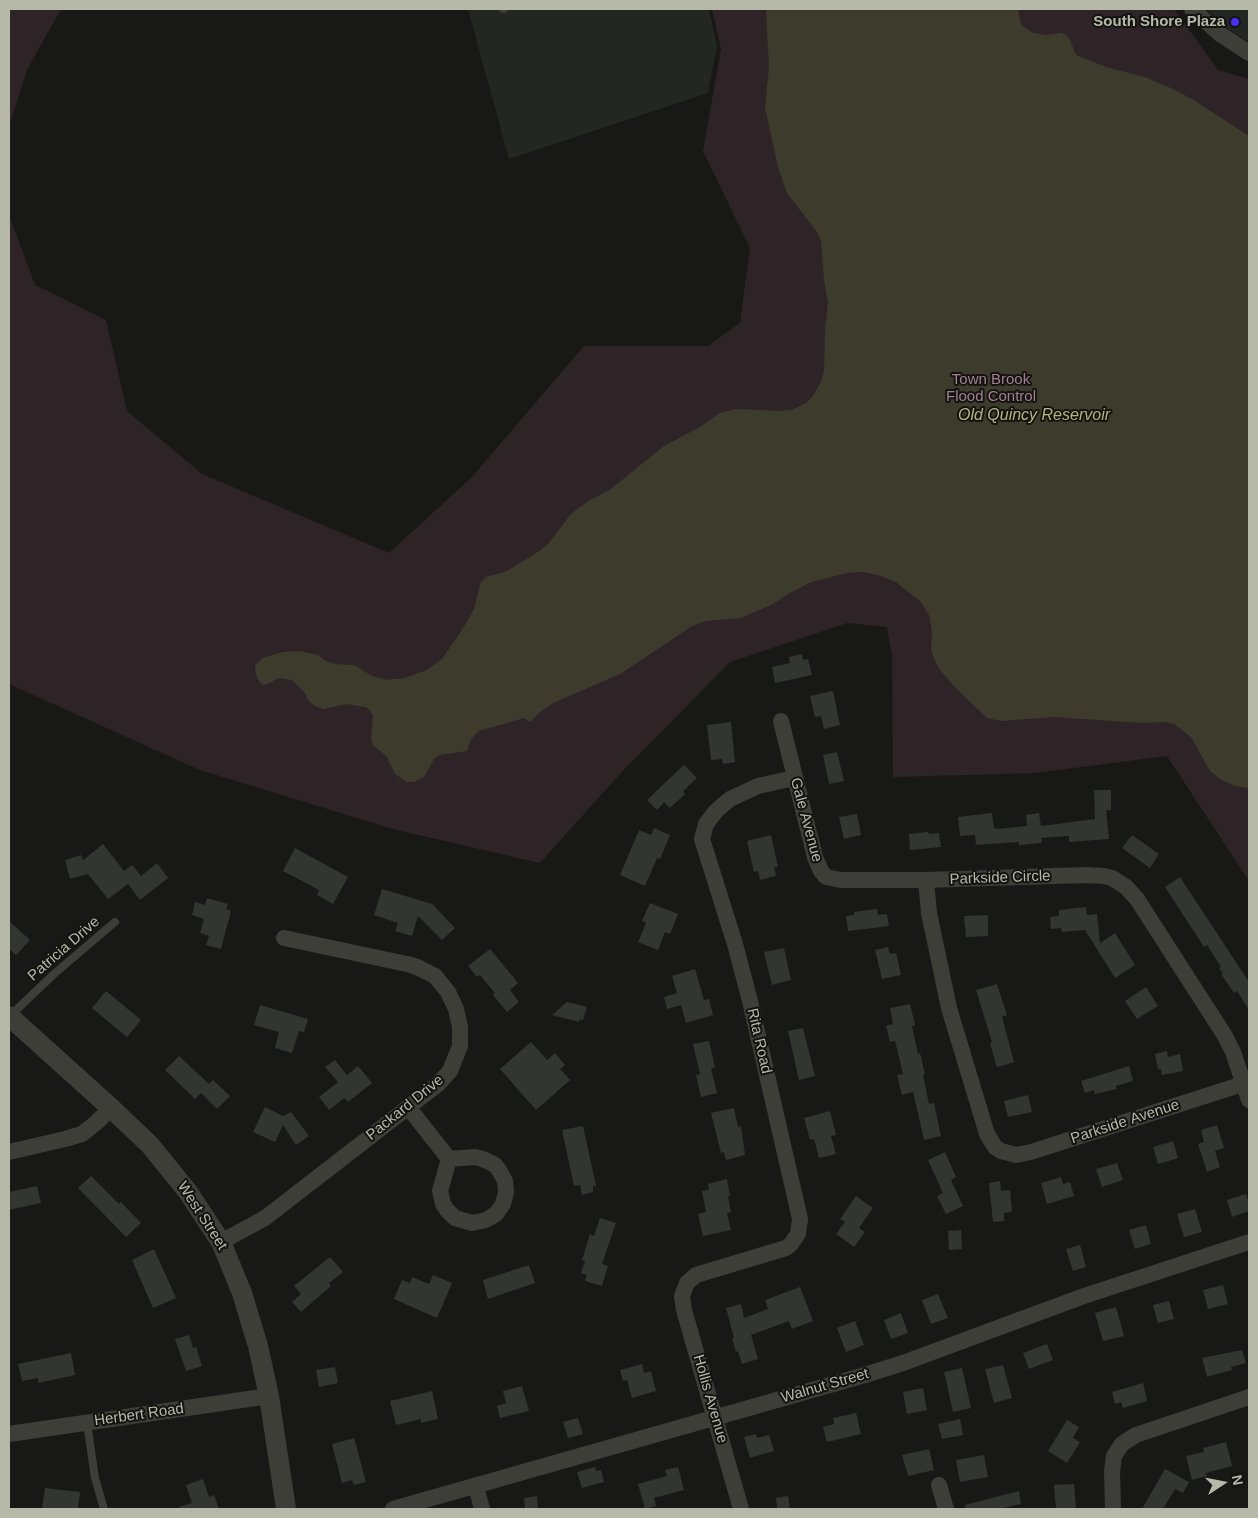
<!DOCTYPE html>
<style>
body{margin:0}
#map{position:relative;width:1258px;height:1518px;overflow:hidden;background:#181916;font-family:Arial,sans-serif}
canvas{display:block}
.frame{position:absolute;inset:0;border:10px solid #b6b9a8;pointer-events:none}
.north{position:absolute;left:1198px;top:1458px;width:50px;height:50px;-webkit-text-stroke:4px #131411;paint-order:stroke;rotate:79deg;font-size:14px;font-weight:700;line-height:20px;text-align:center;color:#b6b9a8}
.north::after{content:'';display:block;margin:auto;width:18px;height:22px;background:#b6b9a8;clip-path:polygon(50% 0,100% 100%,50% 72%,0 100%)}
</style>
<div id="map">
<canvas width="1258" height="1518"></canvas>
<div class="frame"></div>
<div class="north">N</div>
</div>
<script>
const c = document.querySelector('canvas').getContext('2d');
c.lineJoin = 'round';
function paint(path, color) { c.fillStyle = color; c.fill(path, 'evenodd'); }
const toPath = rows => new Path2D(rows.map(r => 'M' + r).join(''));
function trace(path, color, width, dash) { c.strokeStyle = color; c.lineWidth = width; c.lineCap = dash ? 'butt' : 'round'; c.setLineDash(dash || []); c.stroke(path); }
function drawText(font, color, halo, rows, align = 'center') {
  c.font = font + ' Arial,sans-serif'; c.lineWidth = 4; c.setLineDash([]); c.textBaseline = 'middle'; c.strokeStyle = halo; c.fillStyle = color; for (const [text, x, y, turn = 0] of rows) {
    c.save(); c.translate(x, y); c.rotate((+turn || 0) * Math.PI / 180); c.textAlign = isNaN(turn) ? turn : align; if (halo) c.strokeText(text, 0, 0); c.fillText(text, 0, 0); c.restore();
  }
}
const built = toPath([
 [468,9,709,9,717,46,708,93,509,159],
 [1206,9,1249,9,1249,42,1224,26]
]);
const green = toPath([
 [9,9,61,9,27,70,9,126],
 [712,9,1174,9,1218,70,1249,79,1249,881,1167,756,1035,773,893,777,892,656,887,627,847,623,730,662,619,775,540,863,393,829,200,770,9,684,9,215,35,285,106,320,127,411,202,474,389,553,472,477,584,346,708,346,740,323,750,248,703,151,721,49]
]);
const water = toPath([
 [766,9,1018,9,1021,25,1033,33,1046,35,1061,33,1066,35,1070,40,1075,53,1078,56,1109,68,1145,77,1173,89,1192,99,1249,136,1249,788,1235,786,1220,779,1210,771,1191,737,1174,724,1164,722,1142,723,1053,717,1001,721,987,718,955,687,940,670,934,659,931,649,932,634,930,617,921,602,896,582,881,576,864,572,847,573,811,582,788,594,773,604,741,618,706,621,692,626,620,674,553,703,540,712,530,722,524,718,479,731,471,739,467,751,439,755,434,759,424,777,414,782,407,782,395,774,387,757,373,745,371,738,373,716,370,710,365,707,346,704,324,709,315,706,308,700,305,693,292,680,278,678,268,684,263,685,259,681,256,675,255,666,262,658,283,652,300,651,317,655,326,661,335,664,354,665,372,676,386,680,405,678,427,670,442,659,462,630,474,609,481,582,486,577,507,571,541,550,548,544,571,514,587,502,611,489,664,446,700,427,720,413,736,409,779,411,791,410,806,403,813,396,821,382,824,371,825,330,828,302,824,279,821,241,817,232,787,193,778,167,765,107,769,68]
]);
const building = toPath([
 [802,654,803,660,808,659,812,675,775,683,772,667,790,663,789,657],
 [833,691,840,725,824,729,821,716,815,717,810,696],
 [731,722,735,762,723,764,722,759,711,760,707,725],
 [837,752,844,781,829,784,823,755],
 [684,765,697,778,683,791,685,794,670,808,664,802,657,810,647,800],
 [1094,790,1111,790,1111,810,1106,810,1109,839,1069,842,1069,836,1041,838,1042,843,1019,845,1019,842,976,845,975,835,960,836,958,817,992,813,994,828,997,829,1027,826,1026,815,1039,813,1041,826,1095,819],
 [857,814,861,835,844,839,839,817],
 [654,828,670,835,660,859,657,858,645,886,620,875,639,830,651,835],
 [928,832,929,834,939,833,941,847,910,850,909,834],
 [771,835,778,867,774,867,776,876,760,880,758,871,754,872,747,841],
 [1132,835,1159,854,1150,868,1122,848],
 [103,844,124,871,132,865,141,876,157,863,168,878,140,900,128,884,108,899,88,874,70,879,65,860,81,855,83,860],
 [295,848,348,877,333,904,317,895,319,890,283,871],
 [1180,877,1249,982,1249,1010,1237,991,1234,993,1221,974,1223,973,1219,968,1221,967,1207,945,1204,947,1165,887],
 [382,889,432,904,455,928,442,940,418,916,412,936,395,931,398,923,374,915],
 [207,898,228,904,226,909,231,911,221,949,206,945,209,936,200,933,204,919,192,915,195,902,205,905],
 [650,903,678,914,670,934,665,932,658,950,638,942,646,923,642,921],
 [1086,907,1087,915,1097,914,1100,943,1115,933,1135,965,1115,978,1085,930,1062,932,1061,928,1051,929,1050,917,1059,916,1059,910],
 [877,909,878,915,887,914,889,926,848,931,846,916,854,915,854,912],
 [988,915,988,936,966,937,964,916],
 [9,921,30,940,16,955,9,949],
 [888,947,890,954,896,953,901,975,882,979,875,950],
 [784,948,791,980,772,985,764,952],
 [490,949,518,983,510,990,519,1002,507,1012,493,995,495,993,480,975,477,977,468,966],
 [695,969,704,1000,709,999,713,1015,686,1023,681,1005,667,1009,664,997,677,993,672,976],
 [997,984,1007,1015,1002,1017,1014,1062,998,1067,996,1065,990,1043,992,1042,976,990],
 [1146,987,1158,1006,1137,1019,1125,1001],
 [106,991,141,1020,127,1037,92,1008],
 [567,1002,587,1007,583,1020,580,1019,579,1022,552,1015],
 [910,1004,915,1025,912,1026,918,1054,920,1053,925,1074,923,1075,929,1104,934,1103,941,1136,924,1140,913,1092,902,1095,897,1075,903,1074,895,1041,890,1042,886,1026,893,1024,890,1008],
 [260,1005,308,1019,304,1032,299,1031,292,1053,275,1048,279,1032,254,1025],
 [803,1028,815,1076,799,1080,788,1031],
 [709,1041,715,1068,711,1068,717,1093,701,1097,696,1075,700,1074,693,1044],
 [531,1042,547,1060,555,1053,565,1065,560,1069,570,1080,536,1110,500,1069],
 [1167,1051,1168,1057,1180,1054,1183,1071,1162,1075,1161,1069,1158,1069,1155,1054],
 [179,1056,209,1084,213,1080,230,1096,217,1109,201,1093,195,1099,165,1070],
 [335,1060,347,1075,358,1066,372,1083,348,1102,344,1098,329,1110,319,1097,338,1082,325,1067],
 [1129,1066,1133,1081,1116,1086,1116,1089,1095,1094,1094,1090,1085,1093,1081,1081],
 [1028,1095,1032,1112,1008,1117,1004,1101],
 [265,1107,283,1116,291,1112,309,1136,296,1145,283,1125,275,1142,253,1132],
 [734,1108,738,1127,741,1126,745,1155,726,1160,724,1152,721,1153,711,1113],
 [830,1111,836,1135,831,1136,836,1154,819,1158,814,1139,810,1140,804,1118],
 [1217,1125,1224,1148,1215,1151,1220,1167,1207,1172,1198,1144,1204,1142,1201,1130],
 [583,1126,596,1186,593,1186,593,1192,582,1195,580,1185,574,1186,562,1130],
 [1173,1141,1178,1158,1158,1164,1153,1147],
 [945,1152,956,1177,951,1180,963,1206,946,1214,937,1196,943,1193,928,1160],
 [1117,1163,1123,1180,1102,1187,1096,1169],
 [91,1176,119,1204,121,1202,141,1223,126,1237,78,1188],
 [1061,1177,1063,1184,1070,1182,1074,1196,1047,1204,1041,1183],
 [727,1179,730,1196,728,1196,731,1212,727,1213,731,1230,703,1236,698,1214,706,1212,702,1191,709,1190,708,1184],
 [1000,1181,1001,1191,1010,1190,1012,1212,1004,1213,1004,1221,993,1222,989,1183],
 [37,1186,41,1203,9,1210,9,1192],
 [1246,1194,1249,1204,1249,1211,1232,1217,1227,1200],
 [856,1196,873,1208,859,1228,865,1232,854,1247,836,1234,845,1222,840,1219],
 [1195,1209,1202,1232,1184,1237,1177,1214],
 [600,1218,616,1223,602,1264,608,1266,602,1286,585,1281,587,1275,581,1273,585,1261,582,1260,590,1234,594,1236],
 [1146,1225,1151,1244,1135,1249,1129,1230],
 [961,1230,962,1249,949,1250,948,1231],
 [1080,1245,1086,1267,1073,1271,1066,1249],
 [154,1249,176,1298,153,1308,132,1260],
 [330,1257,343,1272,329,1283,331,1286,301,1312,292,1302,301,1294,294,1286],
 [529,1265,535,1283,488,1299,483,1280],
 [433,1275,452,1283,437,1318,394,1299,402,1280,410,1283,412,1277,429,1284],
 [1223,1285,1228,1304,1208,1309,1203,1290],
 [800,1287,813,1321,792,1329,789,1321,751,1335,758,1359,742,1364,738,1351,736,1352,732,1338,734,1338,726,1308,741,1304,744,1318,768,1309,765,1300],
 [938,1294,948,1318,931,1324,922,1300],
 [1169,1301,1174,1319,1158,1323,1153,1305],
 [1116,1307,1124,1336,1103,1341,1095,1313],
 [901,1313,908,1333,891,1339,884,1320],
 [855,1321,864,1345,846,1352,837,1328],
 [189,1335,193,1348,196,1347,202,1366,186,1371,175,1339],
 [1047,1344,1053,1360,1029,1369,1023,1353],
 [1242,1350,1246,1363,1231,1367,1232,1370,1207,1377,1202,1358],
 [71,1353,75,1375,38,1383,38,1378,22,1381,18,1364],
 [642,1364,644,1373,651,1371,656,1391,632,1398,627,1380,623,1381,620,1370],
 [1003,1365,1012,1398,994,1403,985,1369],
 [335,1367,338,1383,319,1387,316,1370],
 [962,1368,971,1408,953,1412,944,1372],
 [1143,1383,1147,1401,1123,1408,1121,1402,1115,1404,1112,1392],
 [522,1386,529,1411,500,1418,497,1406,506,1403,503,1391],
 [923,1388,927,1410,907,1414,903,1392],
 [432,1391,438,1419,421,1423,421,1419,396,1425,390,1401],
 [856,1413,861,1434,827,1442,823,1427,834,1424,833,1418],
 [578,1418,583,1434,568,1438,563,1422],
 [960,1419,963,1435,942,1439,938,1424],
 [1067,1420,1079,1427,1073,1438,1080,1442,1067,1463,1048,1451],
 [756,1434,757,1438,769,1435,774,1451,750,1458,744,1437],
 [354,1438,366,1482,354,1485,352,1480,342,1483,332,1444],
 [1226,1442,1232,1466,1206,1473,1207,1476,1192,1480,1186,1456,1204,1452,1203,1448],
 [929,1449,934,1470,908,1476,902,1455],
 [984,1455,988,1477,960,1482,956,1460],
 [595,1467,596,1471,601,1470,604,1482,582,1488,577,1472],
 [678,1467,684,1490,654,1498,656,1506,645,1509,638,1484,667,1476,665,1470],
 [1165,1469,1189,1482,1183,1493,1175,1489,1163,1509,1142,1509],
 [203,1479,209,1497,214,1495,219,1509,179,1509,179,1507,192,1503,186,1485],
 [1074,1484,1076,1509,1056,1509,1054,1485],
 [45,1488,80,1492,78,1509,42,1509],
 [1019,1491,1021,1504,999,1509,966,1509,965,1505],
 [537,1496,538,1509,525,1509,524,1498],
 [788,1496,790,1509,777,1509,776,1498]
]);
const service = toPath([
 [503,9,504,9],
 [11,1015,54,974,115,922],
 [87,1423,95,1478,104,1509]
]);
const minor = toPath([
 [1192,9,1220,34,1249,53],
 [781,721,815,857,821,871,826,877,841,880,926,880,1086,875,1104,876,1112,878,1126,887,1137,899,1225,1036,1233,1052,1249,1100],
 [926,880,929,913,949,1008,987,1134,995,1147,1001,1151,1016,1155,1031,1152,1249,1082],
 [408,1107,449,1159,440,1191,443,1204,447,1210,455,1218,472,1223,486,1220,496,1214,503,1204,506,1192,505,1181,499,1170,495,1165,483,1159,475,1157,449,1159],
 [9,1152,65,1139,82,1134,97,1122,111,1108],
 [221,1242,265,1218,437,1085,450,1071,460,1046,460,1027,456,1009,448,992,435,976,417,967,407,964,284,938],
 [9,1434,269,1396],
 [939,1485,946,1509],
 [476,1486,482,1509],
 [393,1509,865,1375,903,1363,1084,1296,1249,1242],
 [741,1509,684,1310,682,1296,687,1283,696,1275,786,1248,791,1244,798,1234,800,1219,750,1001,735,944,702,839,706,824,716,811,730,799,758,786,794,778],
 [1113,1509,1112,1472,1114,1456,1122,1444,1136,1435,1249,1397]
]);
const tertiary = toPath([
 [9,1016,111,1108,150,1145,188,1192,221,1242,242,1293,258,1346,269,1396,286,1509]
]);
const markers = [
 [1235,22,5,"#4c2ef9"]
];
const poiNames = [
 ["South Shore Plaza",1225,22]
];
const parkNames = [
 ["Town Brook",991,380],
 ["Flood Control",991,397]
];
const streetNames = [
 ["Gale Avenue",806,820,75],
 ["Parkside Circle",1000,878,-2],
 ["Patricia Drive",64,949,-41],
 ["Rita Road",759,1041,77],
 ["Packard Drive",405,1108,-39],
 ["Parkside Avenue",1125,1122,-18],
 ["West Street",202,1216,57],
 ["Walnut Street",825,1386,-16],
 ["Hollis Avenue",710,1399,74],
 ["Herbert Road",139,1415,-8]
];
const waterNames = [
 ["Old Quincy Reservoir",1034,416]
];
paint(built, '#242622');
paint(green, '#2e2428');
paint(water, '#3d3c2c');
paint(building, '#333531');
trace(service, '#3c3e37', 8);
trace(minor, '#3c3e37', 16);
trace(tertiary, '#3c3e37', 20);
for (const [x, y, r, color] of markers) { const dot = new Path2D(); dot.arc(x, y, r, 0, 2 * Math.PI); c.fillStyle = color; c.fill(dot); trace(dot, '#131411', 2); }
drawText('bold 15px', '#b6b9a8', '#131411', poiNames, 'right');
drawText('15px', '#a57e90', '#131411', parkNames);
drawText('15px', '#b6b9a8', '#131411', streetNames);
drawText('italic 16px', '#b5b37e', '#131411', waterNames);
</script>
